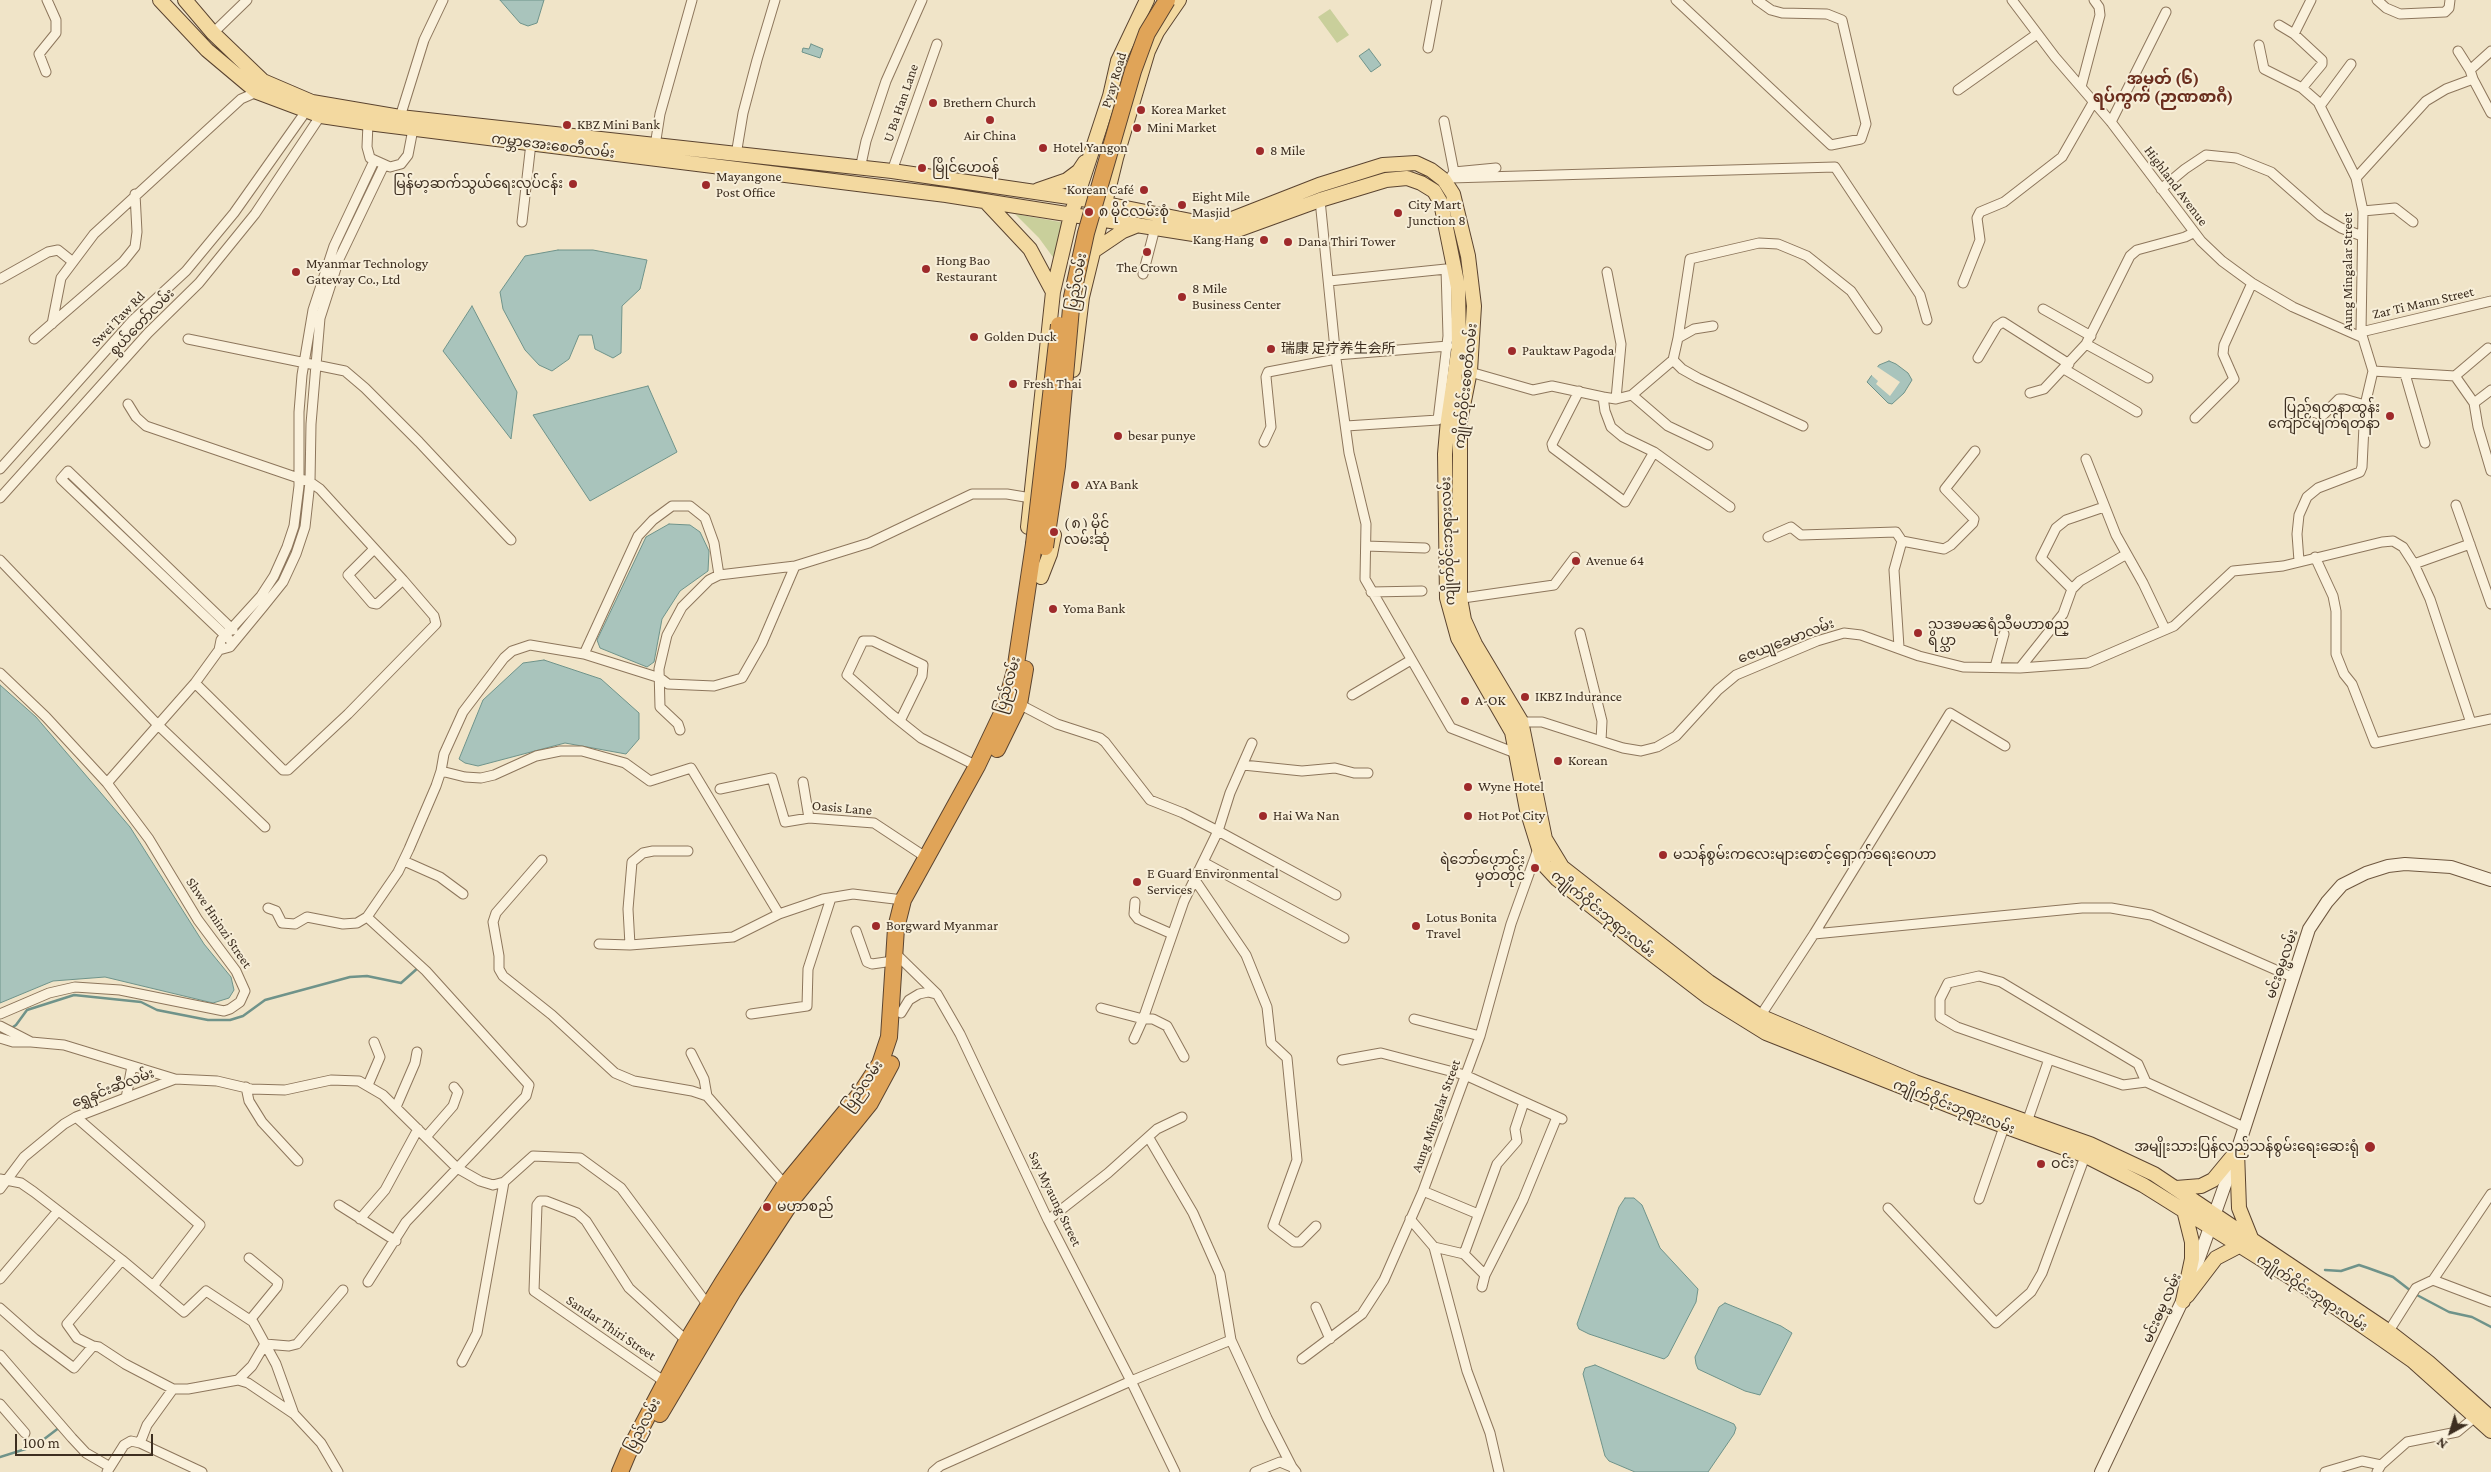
<!DOCTYPE html>
<meta charset="utf-8">
<style>
body{margin:0}
#map{position:relative;width:2491px;height:1472px;overflow:hidden;background:#f0e4c8;font-family:"Crimson Pro",serif}
canvas{display:block}
.north{position:absolute;left:2426px;top:1407px;width:50px;height:50px;-webkit-text-stroke:4px #f7eed8;paint-order:stroke;rotate:219deg;font-size:14px;font-weight:700;line-height:20px;text-align:center;color:#3d2e20}
.north::after{content:'';display:block;margin:auto;width:18px;height:22px;background:#3d2e20;clip-path:polygon(50% 0,100% 100%,50% 72%,0 100%)}
.scale{position:absolute;left:15px;top:1434px;width:138px;height:22px;box-sizing:border-box;border:2px solid #3d2e20;border-top:0;padding-left:6px;font-size:15px;line-height:18px;white-space:nowrap;color:#3d2e20;-webkit-text-stroke:4px #f7eed8;paint-order:stroke}
</style>
<div id="map">
<canvas width="2491" height="1472"></canvas>
<div class="north">N</div>
<div class="scale">100 m</div>
</div>
<script>
const c = document.querySelector('canvas').getContext('2d');
c.lineJoin = 'round';
function paint(path, color) { c.fillStyle = color; c.fill(path, 'evenodd'); }
const toPath = rows => new Path2D(rows.map(r => 'M' + r).join(''));
function trace(path, color, width, dash) { c.strokeStyle = color; c.lineWidth = width; c.lineCap = dash ? 'butt' : 'round'; c.setLineDash(dash || []); c.stroke(path); }
function drawText(font, color, halo, rows, align = 'center') {
  c.font = font + ' "Crimson Pro","Noto Sans SC","Noto Sans Myanmar",serif'; c.lineWidth = 4; c.setLineDash([]); c.textBaseline = 'middle'; c.strokeStyle = halo; c.fillStyle = color; for (const [text, x, y, turn = 0] of rows) {
    c.save(); c.translate(x, y); c.rotate((+turn || 0) * Math.PI / 180); c.textAlign = isNaN(turn) ? turn : align; if (halo) c.strokeText(text, 0, 0); c.fillText(text, 0, 0); c.restore();
  }
}
const green = toPath([
 [1330,9,1349,35,1337,43,1318,17],
 [1015,214,1066,223,1058,264,1039,238]
]);
const water = toPath([
 [500,0,544,0,537,23,528,26,520,23,500,0],
 [811,44,823,49,820,58,802,52,803,48,809,49,811,44],
 [1369,49,1381,65,1371,72,1359,56,1369,49],
 [558,250,593,250,647,260,640,289,622,306,621,353,613,358,595,349,592,335,579,335,569,359,552,371,539,365,525,350,503,309,500,292,525,256,558,250],
 [472,306,517,392,511,439,443,351,472,306],
 [1889,361,1896,364,1908,373,1912,380,1904,393,1892,404,1888,403,1867,382,1879,365,1889,361],
 [648,386,677,452,590,501,533,415,648,386],
 [669,524,690,525,700,532,709,551,708,571,680,591,662,619,654,662,647,667,600,648,597,640,646,537,669,524],
 [544,660,601,679,639,713,639,739,626,754,565,743,478,766,465,763,459,759,483,700,523,663,544,660],
 [0,685,36,717,130,827,204,944,231,977,234,990,229,998,213,1003,105,977,53,981,0,1003,0,685],
 [1625,1198,1634,1198,1642,1205,1660,1248,1698,1289,1696,1302,1668,1356,1664,1359,1589,1334,1579,1329,1577,1324,1619,1207,1625,1198],
 [1725,1303,1781,1326,1792,1333,1760,1395,1745,1391,1698,1369,1696,1364,1695,1357,1719,1307,1725,1303],
 [1595,1365,1734,1424,1736,1428,1734,1434,1708,1472,1635,1472,1609,1461,1605,1456,1583,1374,1585,1368,1595,1365]
]);
const pier = toPath([
 [1876,366,1900,382,1890,396,1876,384,1878,381,1869,373]
]);
const stream = toPath([
 [10,1029,16,1025,27,1010,74,995,141,1002,157,1010,208,1020,230,1020,243,1016,265,1000,350,977,367,976,401,983,419,967],
 [2325,1270,2341,1271,2359,1265,2368,1268,2393,1277,2411,1291],
 [2415,1294,2449,1312,2472,1317,2491,1327],
 [0,1457,35,1446,60,1427]
]);
const street = toPath([
 [1676,0,1831,145,1861,139,1866,124,1842,20,1827,14,1782,13,1771,10,1757,0],
 [2012,0,2055,57,2111,122,2201,241,2222,261,2252,283,2293,307,2361,337],
 [2377,0,2386,8,2400,14,2445,12,2449,8,2450,0],
 [2279,25,2294,34,2322,60,2322,64,2302,88],
 [213,33,247,0],
 [2294,34,2311,0],
 [2259,45,2264,69,2302,88,2318,102,2356,178,2363,211,2361,332,2373,371,2365,405,2362,467,2360,472,2318,488,2307,497,2299,515,2297,534,2299,561],
 [1428,48,1437,0],
 [2458,51,2470,70,2491,51],
 [46,72,39,54,56,33,56,20,47,0],
 [2473,79,2491,113],
 [2081,87,2100,15,2099,7,2094,0],
 [1958,90,2037,34],
 [2320,106,2351,64],
 [400,117,424,40,443,0],
 [1444,121,1454,172],
 [2111,122,2166,12],
 [368,123,367,147,370,158,390,167,401,164,408,155,414,124],
 [655,146,660,114,692,0],
 [736,155,743,113,757,60,775,0],
 [860,169,866,141,886,81,922,0],
 [892,171,937,44],
 [1450,178,1835,167,1920,295,1927,320],
 [2356,178,2426,101,2446,89,2473,79,2470,70],
 [1446,180,1450,178,1454,172,1496,168],
 [2161,189,2185,169,2206,155,2236,158,2271,172,2321,216,2341,228,2362,236],
 [1320,200,1336,359,1349,453,1366,524,1365,579,1451,728,1518,754],
 [2363,211,2395,208,2413,222],
 [522,222,531,143],
 [1607,272,1621,344,1616,399],
 [1143,274,1155,228],
 [0,279,48,252,58,250,73,262],
 [1329,281,1446,269,1448,336,1438,420,1346,426],
 [1963,283,1980,240,1977,218,1980,212,2004,202,2062,157,2094,101],
 [2043,309,2091,336],
 [52,324,61,278,94,234,241,99,257,92],
 [2361,332,2491,301],
 [1678,338,1690,259,1759,243,1778,244,1807,256,1851,291,1877,329],
 [34,339,123,262,135,247,137,232,135,194],
 [188,339,345,371,365,388,419,442,511,540],
 [2086,344,2148,378],
 [1336,355,1448,346],
 [1978,358,1997,326,2003,322,2069,364],
 [1673,360,1678,338,1694,329,1713,326],
 [1456,368,1533,390,1552,386,1603,397,1605,411,1611,427,1623,437,1654,452,1730,507],
 [2064,369,2137,412],
 [2373,371,2455,376,2474,403,2478,427,2491,471],
 [2405,374,2425,443],
 [2455,376,2488,348],
 [1579,391,1552,444,1553,448,1625,502,1654,452],
 [2030,393,2044,389,2086,344,2130,256,2137,250,2185,237,2193,233],
 [1632,395,1668,426,1708,445],
 [1603,397,1616,399,1632,395,1673,360,1682,369,1698,378,1803,426],
 [2474,403,2491,390],
 [128,404,136,417,146,426,310,482,320,489,403,580,434,616,436,624,348,714,288,770,283,770,195,683],
 [2311,412,2323,415,2339,399,2344,399,2365,405],
 [2195,418,2234,379,2223,354,2224,345,2252,283],
 [1264,442,1271,427,1266,377,1268,372,1336,359],
 [2086,459,2116,535,2143,583,2165,629],
 [0,469,133,320,186,271,234,213,309,107],
 [0,498,148,333,199,283,255,214,323,112],
 [2456,505,2491,604],
 [1768,537,1791,527,1801,535,1896,532,1902,541,1894,570,1899,647],
 [1902,541,1944,549,1951,545,1973,523,1974,519,1945,489,1975,451],
 [1366,546,1425,548],
 [374,549,348,575,372,603,377,604,403,580],
 [2315,557,2333,596,2336,611,2336,654,2344,674,2352,684,2375,743,2491,719],
 [0,560,158,725,265,827],
 [2414,564,2430,599,2471,723],
 [2072,589,2041,558,2056,528,2066,520,2104,507],
 [1371,592,1422,591],
 [1456,599,1554,585,1575,557],
 [1580,633,1602,721,1601,741],
 [229,639,61,479,68,471,233,630],
 [219,650,230,647,263,607,283,582,296,554,305,527,310,482,311,424,320,318,339,259,384,165],
 [584,654,638,536,653,520,672,506,690,506,705,518,714,543,719,575],
 [1995,667,2004,634],
 [2020,668,2063,614,2072,589,2080,581,2125,555],
 [0,673,46,717,107,783,149,839,198,920,236,971,245,991,240,1002,230,1009,224,1011,120,990,75,987,49,993,0,1014],
 [1352,695,1411,660],
 [1017,703,1057,724,1100,738,1105,742,1150,800,1183,813,1218,831,1336,895],
 [900,721,922,676,923,665,873,641,863,641,847,675,891,714,921,738,977,766],
 [1518,722,1542,722,1623,748,1641,751,1657,747,1676,736,1718,690,1736,675,1817,641,1844,633,1861,635,1919,656,1963,667,2020,668,2088,663,2174,626,2233,571,2283,566,2382,542,2393,541,2403,547,2414,564,2470,544],
 [680,730,678,724,660,707,659,669,667,635,682,607,709,580,719,575,795,566,869,543,972,494,1007,494,1031,498],
 [1243,765,1302,771,1335,768,1354,773,1368,773],
 [441,771,465,777,481,778,494,775,536,756,560,751,582,751,625,763,650,781,691,768,779,914],
 [803,782,809,818],
 [107,783,195,683,219,650,221,640,261,596,274,576,287,547,294,526,299,486,299,412,302,375,313,310,334,246,374,161],
 [720,789,772,778,785,822,809,818,874,823,927,858],
 [542,860,496,913,493,922,499,956,499,969,503,976,552,1015,615,1073,634,1081,692,1091,707,1096,786,1186],
 [404,861,440,877,463,894],
 [1203,862,1344,938],
 [1195,880,1246,955,1267,1007,1271,1043,1287,1058,1297,1160,1273,1226,1294,1242,1300,1242,1316,1226],
 [1135,902,1134,914,1138,919,1172,934],
 [268,908,276,911,282,923,295,924,307,917,343,924,357,923,367,917,398,872,409,849,436,786,441,771,444,754,463,712,504,658,512,651,530,645,584,654,660,678,668,684,714,686,742,678,762,643,795,566],
 [367,917,426,971,529,1085,526,1096,406,1222,368,1282],
 [856,931,867,962,872,964,893,961],
 [1814,934,2082,908,2111,908,2151,915,2292,977],
 [599,944,630,945,733,937,779,914,823,899,853,894,903,900],
 [630,945,628,909,632,862,643,853,653,851,688,851],
 [894,952,937,994,960,1034,1048,1220,1131,1381,1175,1472],
 [1101,1008,1143,1019,1134,1039],
 [901,1013,909,1000,919,994,928,992,936,994],
 [751,1014,807,1006,808,969,831,898],
 [1759,1018,1814,934,1950,713,2005,746],
 [1414,1019,1480,1036],
 [0,1026,31,1042,64,1045,175,1079,217,1081,251,1089,285,1090,331,1080,359,1081,383,1095,457,1168,480,1181,493,1185,504,1182,533,1156,580,1158,621,1188,710,1308],
 [0,1038,13,1042,29,1042],
 [691,1053,704,1079,707,1096],
 [1184,1057,1167,1026,1153,1019,1143,1019,1184,901,1218,831,1230,793,1252,743],
 [1342,1060,1381,1053,1465,1075,1562,1119],
 [2146,1082,2138,1064,2001,982,1979,976,1948,983,1940,999,1940,1017,1957,1027,2123,1085,2146,1082,2244,1127],
 [368,1085,380,1057,374,1042],
 [246,1087,249,1101,262,1122,298,1161],
 [126,1098,132,1066],
 [396,1107,415,1063,417,1052],
 [76,1117,200,1225,153,1286],
 [2026,1125,2049,1059],
 [426,1137,453,1106,458,1092,454,1087],
 [1149,1138,1193,1213,1220,1274,1231,1340,1267,1418,1292,1467],
 [0,1179,21,1183,34,1192,122,1260,184,1312,206,1291,253,1322,276,1364,294,1414,321,1443,338,1472],
 [0,1189,24,1157,64,1124,76,1117,175,1079],
 [1423,1191,1478,1214],
 [1979,1199,2004,1127],
 [339,1205,396,1241],
 [1888,1208,1996,1323,2031,1292,2042,1273,2087,1151],
 [360,1219,385,1190,418,1129],
 [1410,1219,1434,1247,1467,1371,1490,1433,1499,1472],
 [1048,1220,1108,1173,1157,1129,1182,1117],
 [1434,1247,1464,1254,1485,1275,1482,1287],
 [1464,1254,1497,1164,1517,1141,1515,1129,1524,1102],
 [249,1258,278,1282,277,1287,250,1320],
 [1485,1275,1523,1200,1557,1117],
 [0,1279,57,1212],
 [2433,1280,2491,1302],
 [1316,1307,1330,1339],
 [0,1308,35,1339,74,1368,93,1346,99,1347,125,1364,173,1389,188,1389,238,1380,248,1383,294,1414],
 [2387,1334,2416,1288,2433,1280,2491,1194],
 [93,1346,77,1338,67,1324,122,1260],
 [0,1355,72,1438,86,1453,110,1467],
 [1302,1359,1362,1314,1384,1280,1423,1191,1480,1036,1511,924,1539,846],
 [462,1362,477,1333,504,1182],
 [238,1380,252,1366,265,1344,289,1346,297,1344,343,1290],
 [665,1382,534,1291,537,1205,540,1201,546,1201,577,1213,586,1221,629,1288,687,1341],
 [0,1404,25,1433],
 [140,1443,147,1425,173,1389],
 [107,1472,124,1445,131,1441,140,1443,202,1472],
 [933,1472,940,1466,1131,1381,1231,1340],
 [1255,1472,1280,1462,1292,1467,1296,1472],
 [2325,1472,2362,1461,2381,1465],
 [2377,1472,2381,1465,2407,1442,2457,1432,2475,1417]
]);
const secondary = toPath([
 [2193,1275,2237,1151,2309,929,2327,902,2342,885,2366,873,2388,866,2405,864,2451,867,2491,880],
 [2101,1472,2186,1293]
]);
const primary = toPath([
 [160,0,207,50,257,92,321,116,368,123,946,195,1206,236,1232,232,1320,200,1386,180,1407,178,1421,183,1434,191,1441,203,1458,287,1459,346,1448,420,1445,454,1447,598,1458,638,1512,732,1527,810,1544,865,1557,879,1639,944,1708,997,1766,1033,1971,1114,2086,1156,2143,1185,2309,1289,2383,1340,2413,1361,2491,1431],
 [185,0,213,33,263,81,312,102,400,117,892,171,1076,198,1206,224,1232,219,1319,185,1383,165,1416,163,1431,170,1444,180,1453,194,1468,256,1474,306,1470,371,1460,421,1460,598,1464,620,1475,644,1521,721,1545,839,1562,867,1709,982,1760,1016,1915,1082,2090,1144,2154,1174,2388,1331,2428,1362,2491,1418],
 [1038,190,1067,180,1079,171,1085,162],
 [986,202,1030,249,1053,292],
 [1092,252,1123,231,1138,225],
 [1073,370,1082,297,1116,158,1148,51,1157,32,1179,0],
 [1028,527,1053,292,1071,215,1110,96,1118,61,1147,0],
 [1041,577,1050,554,1054,535],
 [2237,1151,2239,1208,2251,1238],
 [2176,1188,2201,1186,2213,1180,2237,1151],
 [2187,1296,2216,1258,2239,1246],
 [2183,1301,2192,1259,2192,1242,2184,1210]
]);
const highway = toPath([
 [997,749,1019,704,1025,669],
 [660,1414,733,1291,795,1196,870,1103,891,1064],
 [620,1472,628,1453,687,1341,723,1282,785,1185,861,1093,880,1064,889,1037,896,928,903,900,977,766,1005,707,1015,671,1034,544]
]);
const highwayBridge = toPath([
 [1034,544,1059,325],
 [1045,547,1057,466,1072,297,1086,233,1133,71,1147,33,1167,0]
]);
const markers = [
 [933,103,5,"#9e2a2b"],
 [1141,110,5,"#9e2a2b"],
 [990,120,5,"#9e2a2b"],
 [567,125,5,"#9e2a2b"],
 [1137,128,5,"#9e2a2b"],
 [1043,148,5,"#9e2a2b"],
 [1260,151,5,"#9e2a2b"],
 [922,168,5,"#9e2a2b"],
 [573,184,5,"#9e2a2b"],
 [706,185,5,"#9e2a2b"],
 [1144,190,5,"#9e2a2b"],
 [1182,205,5,"#9e2a2b"],
 [1089,212,5,"#9e2a2b"],
 [1398,213,5,"#9e2a2b"],
 [1264,240,5,"#9e2a2b"],
 [1288,242,5,"#9e2a2b"],
 [1147,252,5,"#9e2a2b"],
 [926,269,5,"#9e2a2b"],
 [296,272,5,"#9e2a2b"],
 [1182,297,5,"#9e2a2b"],
 [974,337,5,"#9e2a2b"],
 [1271,349,5,"#9e2a2b"],
 [1512,351,5,"#9e2a2b"],
 [1013,384,5,"#9e2a2b"],
 [2390,416,5,"#9e2a2b"],
 [1118,436,5,"#9e2a2b"],
 [1075,485,5,"#9e2a2b"],
 [1054,532,5,"#9e2a2b"],
 [1576,561,5,"#9e2a2b"],
 [1053,609,5,"#9e2a2b"],
 [1918,633,5,"#9e2a2b"],
 [1525,697,5,"#9e2a2b"],
 [1465,701,5,"#9e2a2b"],
 [1558,761,5,"#9e2a2b"],
 [1468,787,5,"#9e2a2b"],
 [1263,816,5,"#9e2a2b"],
 [1468,816,5,"#9e2a2b"],
 [1663,855,5,"#9e2a2b"],
 [1535,868,5,"#9e2a2b"],
 [1137,882,5,"#9e2a2b"],
 [876,926,5,"#9e2a2b"],
 [1416,926,5,"#9e2a2b"],
 [2370,1147,6,"#9e2a2b"],
 [2041,1164,5,"#9e2a2b"],
 [767,1207,5,"#9e2a2b"]
];
const streetNames = [
 ["Pyay Road",1114,80,-73],
 ["U Ba Han Lane",901,103,-71],
 ["ကမ္ဘာအေးစေတီလမ်း",553,146,7],
 ["Highland Avenue",2176,186,53],
 ["Aung Mingalar Street",2348,272,-90],
 ["ပြည်လမ်း",1077,282,-80],
 ["Zar Ti Mann Street",2423,303,-13],
 ["Swei Taw Rd",118,319,-46],
 ["စွယ်တော်လမ်း",142,322,-46],
 ["ကျိုက်ဝိုင်းစေတီလမ်း",1466,386,-84],
 ["ကျိုက်ဝိုင်းဘုရားလမ်း",1448,541,-92],
 ["ဇေယျခေမာလမ်း",1786,641,-21],
 ["ပြည်လမ်း",1008,685,-74],
 ["Oasis Lane",842,808,5],
 ["ကျိုက်ဝိုင်းဘုရားလမ်း",1603,914,39],
 ["Shwe Hninzi Street",219,923,56],
 ["မင်းဓမ္မလမ်း",2282,964,-71],
 ["ပြည်လမ်း",863,1086,-55],
 ["ရွှေနှင်းဆီလမ်း",113,1088,-21],
 ["ကျိုက်ဝိုင်းဘုရားလမ်း",1954,1107,21],
 ["Aung Mingalar Street",1436,1116,-70],
 ["Say Myaung Street",1055,1199,64],
 ["ကျိုက်ဝိုင်းဘုရားလမ်း",2312,1293,33],
 ["မင်းဓမ္မ လမ်း",2162,1308,-66],
 ["Sandar Thiri Street",611,1328,34],
 ["ပြည်လမ်း",643,1425,-62]
];
const poiNames = [
 ["Brethern Church",943,103],
 ["Korea Market",1151,110],
 ["KBZ Mini Bank",577,125],
 ["Mini Market",1147,128],
 ["Air China",990,136,"center"],
 ["Hotel Yangon",1053,148],
 ["8 Mile",1270,151],
 ["မြိုင်ဟေဝန်",932,168],
 ["Mayangone",716,177],
 ["Post Office",716,193],
 ["မြန်မာ့ဆက်သွယ်ရေးလုပ်ငန်း",563,184,"right"],
 ["Korean Café",1134,190,"right"],
 ["Eight Mile",1192,197],
 ["Masjid",1192,213],
 ["City Mart",1408,205],
 ["Junction 8",1408,221],
 ["၈ မိုင်လမ်းစုံ",1099,212],
 ["Kang Hang",1254,240,"right"],
 ["Dana Thiri Tower",1298,242],
 ["Hong Bao",936,261],
 ["Restaurant",936,277],
 ["Myanmar Technology",306,264],
 ["Gateway Co., Ltd",306,280],
 ["The Crown",1147,268,"center"],
 ["8 Mile",1192,289],
 ["Business Center",1192,305],
 ["Golden Duck",984,337],
 ["瑞康 足疗养生会所",1281,349],
 ["Pauktaw Pagoda",1522,351],
 ["Fresh Thai",1023,384],
 ["ပြည့်ရတနာထွန်း",2380,408,"right"],
 ["ကျောင်မျက်ရတနာ",2380,424,"right"],
 ["besar punye",1128,436],
 ["AYA Bank",1085,485],
 ["( ၈ ) မိုင်",1064,524],
 ["လမ်းဆုံ",1064,540],
 ["Avenue 64",1586,561],
 ["Yoma Bank",1063,609],
 ["သဒၶမၼရံသီမဟာစည္",1928,625],
 ["ရိပ္သာ",1928,641],
 ["IKBZ Indurance",1535,697],
 ["A-OK",1475,701],
 ["Korean",1568,761],
 ["Wyne Hotel",1478,787],
 ["Hai Wa Nan",1273,816],
 ["Hot Pot City",1478,816],
 ["မသန်စွမ်းကလေးများစောင့်ရှောက်ရေးဂေဟာ",1673,855],
 ["ရဲဘော်ဟောင်း",1525,860,"right"],
 ["မှတ်တိုင်",1525,876,"right"],
 ["E Guard Environmental",1147,874],
 ["Services",1147,890],
 ["Lotus Bonita",1426,918],
 ["Travel",1426,934],
 ["Borgward Myanmar",886,926],
 ["အမျိုးသားပြန်လည်သန်စွမ်းရေးဆေးရုံ",2359,1147,"right"],
 ["ဝင်း",2051,1164],
 ["မဟာစည်",777,1207]
];
const quarterNames = [
 ["အမှတ် (၆)",2163,79],
 ["ရပ်ကွက် (ဉာဏစာဂီ)",2163,97]
];
paint(green, '#c9cf9b');
paint(water, '#a9c4bc');
trace(water, '#6f938a', 1);
paint(pier, '#f0e4c8');
trace(stream, '#6f938a', 2.5);
trace(street, '#8d765c', 11);
trace(secondary, '#6f573f', 14);
trace(primary, '#5b4430', 16);
trace(highway, '#5b4430', 18);
trace(street, '#faf1dc', 9);
trace(secondary, '#faf1dc', 12);
trace(primary, '#f3d9a0', 14);
trace(highway, '#e0a458', 16);
trace(highwayBridge, '#5b4430', 18, []);
trace(highwayBridge, '#e0a458', 16);
for (const [x, y, r, color] of markers) { const dot = new Path2D(); dot.arc(x, y, r, 0, 2 * Math.PI); c.fillStyle = color; c.fill(dot); trace(dot, '#f7eed8', 2); }
drawText('14px', '#3d2e20', '#f7eed8', streetNames);
drawText('14px', '#3d2e20', '#f7eed8', poiNames, 'left');
drawText('bold 16px', '#6b2e1e', '#f7eed8', quarterNames);
</script>
